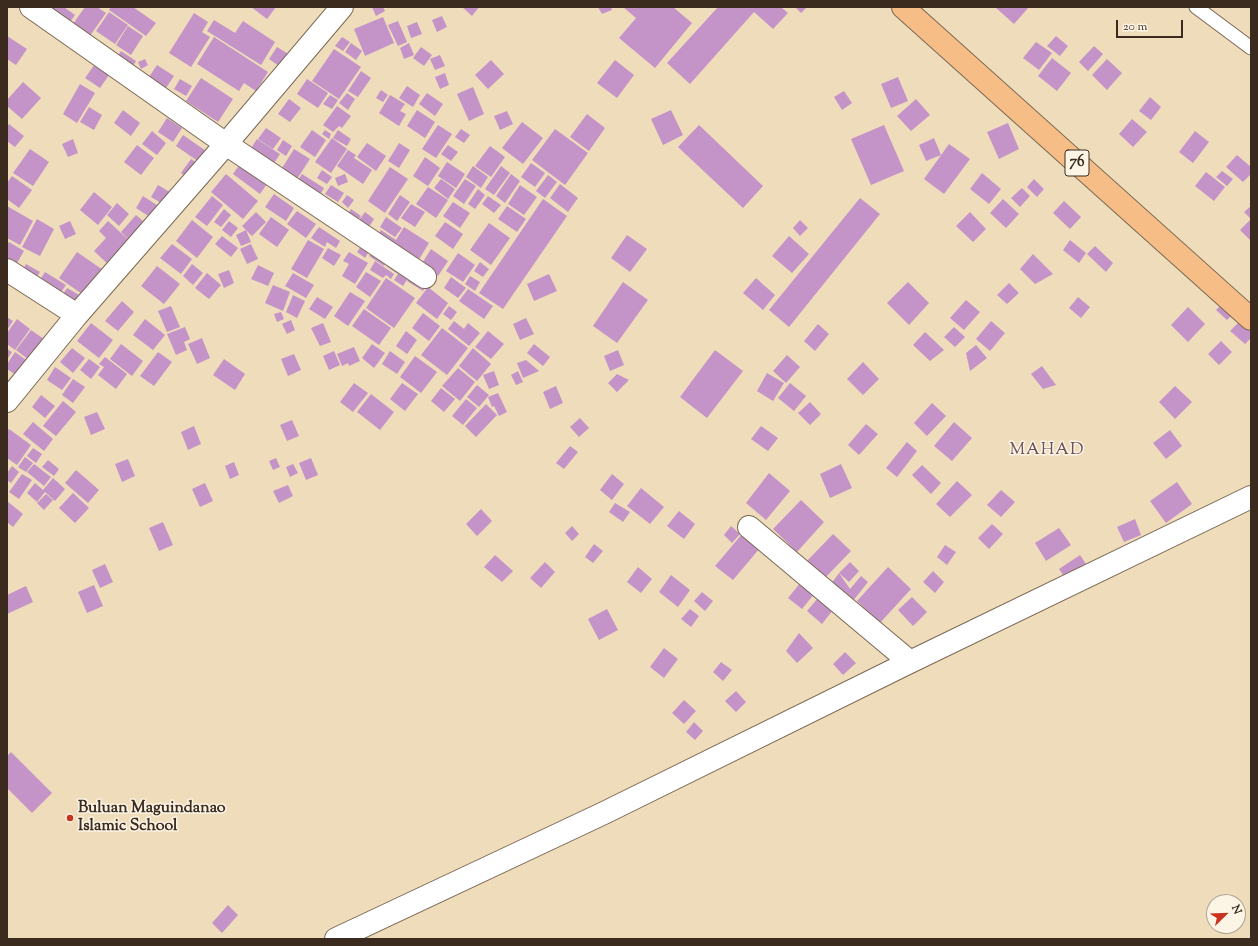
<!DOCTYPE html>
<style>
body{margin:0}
#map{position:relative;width:1258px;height:946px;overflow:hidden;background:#efdcbb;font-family:"Sorts Mill Goudy",serif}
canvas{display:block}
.frame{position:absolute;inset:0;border:8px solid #3b2a1e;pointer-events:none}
.north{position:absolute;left:1206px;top:894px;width:40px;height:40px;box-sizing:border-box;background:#fcf5e5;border:1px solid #afa495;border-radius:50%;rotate:67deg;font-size:11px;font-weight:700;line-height:16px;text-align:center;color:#3b2a1e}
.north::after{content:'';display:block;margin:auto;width:14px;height:18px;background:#c8321e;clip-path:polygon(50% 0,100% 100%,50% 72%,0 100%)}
.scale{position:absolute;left:1116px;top:20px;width:67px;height:18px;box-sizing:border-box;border:2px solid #3b2a1e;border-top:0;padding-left:5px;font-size:12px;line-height:14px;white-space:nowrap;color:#3b2a1e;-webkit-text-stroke:3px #fcf5e5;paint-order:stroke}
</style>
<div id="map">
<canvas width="1258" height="946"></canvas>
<div class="frame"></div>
<div class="north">N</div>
<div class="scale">20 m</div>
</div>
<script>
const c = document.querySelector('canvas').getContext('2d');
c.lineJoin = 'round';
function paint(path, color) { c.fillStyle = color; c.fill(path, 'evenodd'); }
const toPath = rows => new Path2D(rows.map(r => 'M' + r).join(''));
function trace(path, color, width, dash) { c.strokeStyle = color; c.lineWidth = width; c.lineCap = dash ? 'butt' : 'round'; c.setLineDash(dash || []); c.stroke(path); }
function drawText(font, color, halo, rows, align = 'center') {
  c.font = font + ' "Sorts Mill Goudy",serif'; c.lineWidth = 3; c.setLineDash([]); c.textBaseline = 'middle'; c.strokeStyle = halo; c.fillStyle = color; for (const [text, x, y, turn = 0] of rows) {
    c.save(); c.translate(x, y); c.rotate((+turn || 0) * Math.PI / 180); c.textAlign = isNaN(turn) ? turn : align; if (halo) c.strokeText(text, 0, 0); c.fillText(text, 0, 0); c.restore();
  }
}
const building = toPath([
 [47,7,64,7,75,15,66,28],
 [85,7,97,7,106,13,87,40,70,28],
 [111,7,133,7,156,23,146,36,109,10],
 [251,7,276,7,267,19],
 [372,7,383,7,385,11,376,16],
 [462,7,479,7,472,16],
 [598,7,611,7,612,10,602,14],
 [623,7,673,7,692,23,655,68,619,38,636,18],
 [718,7,781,7,788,13,773,29,754,12,690,84,667,63],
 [795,7,807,7,801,13],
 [995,7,1029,7,1014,24],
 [109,12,128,25,115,44,96,31],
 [194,13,208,22,202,32,210,37,191,67,169,53],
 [442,16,447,27,437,32,432,20],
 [383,17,394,43,365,56,354,29],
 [214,20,235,33,243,21,275,42,261,65,207,31],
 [398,21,407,42,398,46,388,25],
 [417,22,422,34,411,38,407,26],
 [128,26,143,36,131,55,116,45],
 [7,36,27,49,16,65,7,59],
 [1056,36,1068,46,1060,56,1047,46],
 [214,37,268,72,256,91,244,83,239,91,197,64],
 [342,37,350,42,343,51,335,46],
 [1036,42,1052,53,1039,70,1023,58],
 [351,43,362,51,356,60,345,52],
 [409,43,414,55,404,59,400,48],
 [1094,46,1103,54,1088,71,1079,62],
 [277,47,290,55,282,68,269,59],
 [421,47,432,55,424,66,413,58],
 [334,49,361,67,339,99,312,81],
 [121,51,136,61,130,71,114,61],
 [440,55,445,66,435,70,430,59],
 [1052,58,1071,73,1057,91,1038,76],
 [145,59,148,65,141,69,138,62],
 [1107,59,1122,73,1107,90,1092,75],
 [491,60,504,74,488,89,475,75],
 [615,60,634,75,617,98,597,83],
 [95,64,109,75,100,88,85,78],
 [157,65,174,76,166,88,149,77],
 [361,71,371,78,358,97,348,91],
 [445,73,449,85,440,89,435,77],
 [898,77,908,101,891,108,881,84],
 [201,78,233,99,218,122,186,101],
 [180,79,192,86,186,96,174,89],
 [307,79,328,93,318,108,297,94],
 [23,82,41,98,22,119,7,106,7,100],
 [80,84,95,93,77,123,63,114],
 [407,86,420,95,413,107,399,98],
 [473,87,484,114,469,121,457,94],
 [381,90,388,95,383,102,376,98],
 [844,91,852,103,842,110,834,97],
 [347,93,355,99,348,110,339,103],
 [427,93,443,104,435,116,419,104],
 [330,95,338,100,332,109,323,104],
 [390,95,405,104,400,111,406,114,399,126,379,113],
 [1150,97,1161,107,1151,120,1139,111],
 [289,99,301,108,290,122,278,114],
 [916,99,930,115,911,131,897,116],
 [337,106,351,116,342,128,339,126,333,132,323,125],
 [89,107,102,115,94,130,80,122],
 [123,110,140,123,131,136,114,123],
 [417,110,435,122,425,138,407,126],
 [671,110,683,135,663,145,651,119],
 [507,111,513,124,500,130,494,116],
 [587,114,605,128,589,151,570,137],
 [167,118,182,128,173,142,158,132],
 [1132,119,1147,132,1133,147,1119,134],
 [522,122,543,138,523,164,502,148],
 [1008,123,1019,149,999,159,987,132],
 [9,124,24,136,15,147,7,141,7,127],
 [438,125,452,134,436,158,422,149],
 [699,125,763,186,743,208,678,147],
 [884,125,904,171,871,185,851,139],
 [266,128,281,138,273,149,258,139],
 [461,129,470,135,464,143,455,137],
 [555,129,588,153,565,185,532,160],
 [312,130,326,140,315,157,300,147],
 [325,130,331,134,329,139,322,134],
 [338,130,351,139,347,146,333,138],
 [152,131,166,143,157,155,142,144],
 [1195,131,1209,142,1193,163,1179,152],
 [183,135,209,153,202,164,176,146],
 [332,138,347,149,331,173,315,162],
 [934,138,941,155,926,161,919,145],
 [73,139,78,153,68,157,62,144],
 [257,139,280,154,269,171,246,156],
 [283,140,292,146,286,156,277,150],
 [367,143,386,156,376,171,357,157],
 [399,143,410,150,399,168,388,161],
 [949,144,970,159,944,194,924,179],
 [137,145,154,158,141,175,124,162],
 [448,145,458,152,451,161,441,154],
 [490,146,505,157,491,177,475,166],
 [30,149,49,162,33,186,13,173],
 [294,149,310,159,295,182,279,173],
 [348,150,356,155,354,158,372,170,363,184,337,166],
 [1237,155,1251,167,1251,174,1243,182,1226,167],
 [425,157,440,168,428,186,413,176],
 [191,159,200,165,190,180,181,173],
 [242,161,269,181,260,194,233,174],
 [447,162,465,174,456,188,438,176],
 [531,163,545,173,535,187,521,177],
 [473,166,488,177,481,188,466,177],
 [501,166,510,173,494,195,485,189],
 [390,167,408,179,385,213,368,201],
 [322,170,332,177,327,184,317,178],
 [1222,171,1233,179,1227,186,1216,177],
 [1206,172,1225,187,1214,201,1195,186],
 [982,173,1001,189,989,204,970,189],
 [226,174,258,201,243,219,211,192],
 [302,174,324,188,316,202,293,188],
 [345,174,348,182,338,186,335,178],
 [511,174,520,181,505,203,496,196],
 [548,175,557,182,545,198,536,191],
 [12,176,32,190,19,208,7,199,7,183],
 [441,179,455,189,448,199,434,188],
 [465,179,476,186,464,204,453,196],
 [1034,179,1044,189,1037,197,1027,187],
 [560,184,578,198,568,212,550,198],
 [158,185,173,194,166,206,151,197],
 [331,185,344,193,338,202,325,194],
 [520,185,537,197,524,215,508,204],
 [428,187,448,200,436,218,416,204],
 [1022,188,1030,196,1020,207,1011,198],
 [478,189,485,195,475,209,468,204],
 [94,192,112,207,98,225,80,210],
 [274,194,294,208,286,221,265,207],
 [347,195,354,200,348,208,342,202],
 [400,195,410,202,397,221,388,214],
 [143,196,163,209,156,221,136,208],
 [212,196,223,205,207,226,195,217],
 [488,196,501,205,494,213,482,204],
 [860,198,880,214,789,327,769,310],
 [543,199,567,216,503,309,479,293],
 [1003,199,1019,214,1006,228,990,213],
 [1064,201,1081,217,1070,229,1053,213],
 [453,202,470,213,460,228,443,216],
 [117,203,129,214,119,226,107,215],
 [411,204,425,212,415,227,401,218],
 [7,206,33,221,20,245,7,238],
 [507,206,526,219,517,232,498,219],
 [1251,206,1251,217,1250,218,1244,212],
 [224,209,231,215,221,227,214,222],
 [351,209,361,216,353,227,343,221],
 [297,211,316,224,306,238,287,224],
 [256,212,266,222,252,236,242,226],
 [365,212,374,219,364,234,354,227],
 [970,212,986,229,973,242,956,226],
 [136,215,149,226,133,244,121,232],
 [271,217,289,230,277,247,259,234],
 [386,217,402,228,395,237,380,227],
 [37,219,54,229,40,256,22,247],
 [1251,219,1251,241,1240,230],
 [192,220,213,237,197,258,176,241],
 [800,220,808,228,800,236,793,228],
 [70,221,76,234,65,239,59,226],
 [108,221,133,244,111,267,94,251,106,238,99,231],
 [229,221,238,228,231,237,222,230],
 [445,222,463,234,453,249,435,236],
 [489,223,510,238,491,265,470,250],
 [319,227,340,241,336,248,327,242,325,247,311,238],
 [404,227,429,243,415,266,375,240,381,230,396,240],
 [246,230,251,242,241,246,236,235],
 [627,235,647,249,630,272,611,258],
 [222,236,238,248,231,257,215,244],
 [789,236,809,254,792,273,772,256],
 [308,240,324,249,307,278,291,269],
 [365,240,373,245,365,258,357,252],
 [1070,240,1086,253,1079,263,1063,250],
 [9,242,24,251,13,270,7,266,7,245],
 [172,244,192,259,181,274,160,258],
 [251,244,258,259,247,264,240,249],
 [1095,246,1113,263,1106,272,1087,254],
 [375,247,390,257,384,266,369,256],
 [328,248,341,255,334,266,322,258],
 [431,249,448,261,438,276,421,265],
 [77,252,103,270,85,296,59,278],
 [349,252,368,263,355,284,342,276,349,264,343,261],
 [458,253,475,265,463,282,446,271],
 [1033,254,1053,274,1035,284,1020,269],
 [391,258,412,272,403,286,394,280,398,274,386,266],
 [375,261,394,274,391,279,386,275,383,278,370,270],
 [480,262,489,269,483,277,474,271],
 [26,264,40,272,33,283,20,275],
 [192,264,203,273,193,285,183,276],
 [258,265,274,273,268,286,251,279],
 [157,266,180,284,164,304,141,286],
 [229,270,234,283,224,288,218,274],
 [45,272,66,285,57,298,37,285],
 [366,272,381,281,370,297,356,287],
 [207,273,221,285,209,299,195,288],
 [293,273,314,285,306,298,285,286],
 [413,273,428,283,423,291,407,281],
 [549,274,557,291,534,301,527,284],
 [470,276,480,282,475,291,465,284],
 [451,277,466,288,458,298,444,288],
 [386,278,415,298,394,328,366,308],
 [756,278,775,295,763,310,743,293],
 [623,282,648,300,617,343,593,326],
 [908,282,929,303,909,325,887,303],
 [1009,283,1019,293,1007,304,997,295],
 [273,285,290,292,283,311,265,303],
 [428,287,448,303,437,319,416,303],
 [67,288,81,296,73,307,60,299],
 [468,289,493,306,484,319,459,301],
 [350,292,365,301,348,326,334,316],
 [293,295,305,301,297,318,286,312],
 [317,297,333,307,325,319,309,309],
 [1078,297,1090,307,1081,318,1069,308],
 [1227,299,1237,310,1227,320,1216,310],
 [966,300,980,312,964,330,950,318],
 [122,301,134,312,118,331,105,321],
 [171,306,180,327,167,332,158,311],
 [449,306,457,312,451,320,443,314],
 [1188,307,1205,324,1188,342,1171,325],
 [364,309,391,328,379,345,352,326],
 [281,312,284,319,277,322,274,314],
 [423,313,440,326,429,341,412,328],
 [7,317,13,321,7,330],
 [526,318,534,334,520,340,513,324],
 [17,319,30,329,15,350,7,344,7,333],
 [145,319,165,335,153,350,133,335],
 [291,320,295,330,287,334,282,324],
 [1241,320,1251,330,1251,338,1245,344,1230,331],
 [454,321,464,329,468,323,480,333,469,346,448,329],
 [991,321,1005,333,990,351,976,339],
 [91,323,113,340,99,358,77,341],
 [323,323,331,342,320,346,311,328],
 [818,324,829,334,815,351,804,341],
 [185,327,190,339,184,342,187,350,176,355,167,334],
 [954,327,965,337,955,347,944,337],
 [442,328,468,348,447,375,421,355],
 [31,330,44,339,29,360,16,350],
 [406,331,417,340,407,354,396,346],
 [488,331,504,344,491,359,475,347],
 [925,332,944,350,930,361,913,345],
 [202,338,210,358,197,364,188,344],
 [1221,341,1232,352,1219,365,1208,354],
 [121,344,143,361,132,376,110,359],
 [372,344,385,353,374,368,362,358],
 [534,344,550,357,543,366,527,353],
 [976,345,987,358,970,371,966,353],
 [354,347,360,361,349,366,348,363,342,366,337,354],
 [72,348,85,358,73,373,60,362],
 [473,348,491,364,477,381,459,366],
 [7,349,12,352,7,360],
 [618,350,624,365,610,371,604,356],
 [715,350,743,371,707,418,680,397],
 [334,351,340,365,329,370,323,356],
 [390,351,405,362,397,374,382,364],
 [15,352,26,360,16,375,7,369,7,364],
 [158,352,172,362,154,386,140,376],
 [294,354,301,370,288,376,281,359],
 [787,355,800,367,786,383,773,371],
 [415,356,437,372,421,393,400,377],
 [105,357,127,374,116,389,98,375,104,367,99,364],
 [89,359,100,367,91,379,80,370],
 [224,359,245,374,235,390,213,375],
 [526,360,539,371,523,378,517,363],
 [863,362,879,379,863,395,847,379],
 [1042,366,1056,385,1043,389,1031,374],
 [55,367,71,378,62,390,47,380],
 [458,368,475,382,460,401,442,386],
 [494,371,499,385,489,389,483,375],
 [518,371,523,382,516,385,511,375],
 [767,373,784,383,773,401,757,391],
 [617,374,629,380,617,392,608,383],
 [73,379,85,387,73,403,62,395],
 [354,383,368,393,353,412,340,402],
 [402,383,418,394,405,411,390,399],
 [790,383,806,396,794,411,778,398],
 [477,385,489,395,479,407,467,397],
 [556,386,563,403,550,409,543,392],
 [1175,386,1192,402,1175,419,1159,402],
 [441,388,455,399,444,412,431,401],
 [498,393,507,412,499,416,494,406,492,407,488,397],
 [371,394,394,412,380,430,357,412],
 [41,395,55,406,45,418,32,407],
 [466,399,477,408,463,425,452,416],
 [63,401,76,412,56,436,43,426],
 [810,402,821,414,810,425,798,413],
 [932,403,946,416,927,436,914,423],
 [486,404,497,415,476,437,465,426],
 [97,412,105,429,91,435,84,417],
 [580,418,589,428,579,437,570,427],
 [292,420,299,436,287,441,280,425],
 [33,422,53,439,44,451,23,434],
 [954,422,972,438,952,461,934,446],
 [866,424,878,434,859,455,848,445],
 [194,426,201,444,188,450,181,432],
 [761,426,778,438,768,451,751,439],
 [9,429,31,445,17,465,7,458,7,431],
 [1170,430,1182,446,1166,459,1153,443],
 [907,442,917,451,897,477,886,468],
 [570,446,578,452,564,469,556,463],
 [33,448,42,454,36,463,27,456],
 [25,457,33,463,26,472,18,467],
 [276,458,280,467,273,470,269,461],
 [311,458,318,475,306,480,299,463],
 [128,459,135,476,122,482,115,464],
 [48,460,59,469,54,476,42,467],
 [234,462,239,475,230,479,225,466],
 [34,464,51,477,44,486,27,472],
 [293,464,298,473,290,477,286,467],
 [841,464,852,488,830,498,820,474],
 [922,465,941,483,931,494,912,475],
 [12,466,19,472,11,483,7,480,7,473],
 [76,470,99,490,88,503,65,483],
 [769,473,790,491,766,520,746,503],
 [22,474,32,480,19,499,9,492],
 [612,474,624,484,612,500,600,490],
 [53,478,65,489,55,501,45,492,37,502,27,493,35,483,43,490],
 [957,481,972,495,950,517,936,504],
 [1177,482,1192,504,1166,523,1150,501],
 [205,483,213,501,200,507,192,489],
 [288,485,293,496,279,503,273,491],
 [641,488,664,507,650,524,627,506],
 [1001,490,1015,502,1001,517,987,505],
 [73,493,89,508,75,523,59,508],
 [46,494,53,500,44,510,37,503],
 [801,500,824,522,797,552,773,529],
 [7,501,23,514,13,527,7,522],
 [615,503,630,512,623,522,609,512],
 [481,509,492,521,477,536,466,524],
 [679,511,695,524,684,539,667,526],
 [1135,519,1141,535,1124,542,1117,527],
 [163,522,173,545,159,551,149,528],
 [992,524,1003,534,989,549,978,538],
 [572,526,579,534,572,541,565,533],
 [731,526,740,534,732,543,724,535],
 [1059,528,1071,545,1046,561,1035,543],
 [743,533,760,548,733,580,715,566],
 [833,534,851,551,824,579,806,562],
 [594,544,603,551,593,563,585,557],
 [945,545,956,552,947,565,937,557],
 [495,555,513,571,502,582,484,567],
 [1080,555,1090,570,1069,584,1059,569],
 [545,562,555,572,541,588,530,578],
 [850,562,859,571,849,582,839,573],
 [105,564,113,582,100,588,92,570],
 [638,567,652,579,641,593,627,582],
 [888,567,911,589,880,623,857,601],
 [933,571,944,582,935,593,923,582],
 [839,573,850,589,861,576,868,582,849,606,828,588],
 [671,575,690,590,678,607,659,592],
 [805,577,819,588,802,609,788,598],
 [94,585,103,606,87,613,78,592],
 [26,586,33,602,7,614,7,595],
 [702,592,713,601,705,611,694,601],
 [823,592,837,605,822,624,807,611],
 [912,597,927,612,913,626,898,610],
 [607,609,618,630,599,640,588,619],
 [690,609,699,616,691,627,681,619],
 [799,633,813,648,797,663,786,651],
 [664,648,678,659,664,678,650,667],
 [845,652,856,663,843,675,833,664],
 [721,662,732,670,723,681,713,672],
 [736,691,746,702,736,712,725,701],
 [684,700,696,711,684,724,672,713],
 [694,722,703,731,695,740,686,732],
 [11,752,52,793,32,813,7,788,7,756],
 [228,905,238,915,222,933,212,923]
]);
const service = toPath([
 [1196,7,1251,48]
]);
const minor = toPath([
 [31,7,226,144,425,277],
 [7,270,77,315],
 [7,401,77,315,226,144,342,7],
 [749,527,910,662],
 [336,939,604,813,910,662,1251,497]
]);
const trunk = toPath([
 [903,7,1251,319]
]);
const markers = [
 [70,818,4,"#c8321e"]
];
const shields = [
 [1077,163,24]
];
const shieldNames = [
 ["76",1077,163]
];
const poiNames = [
 ["Buluan Maguindanao",78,809],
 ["Islamic School",78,827]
];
const neighbourhoodNames = [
 ["MAHAD",1047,451]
];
paint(building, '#c494c8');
trace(service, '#7a6855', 15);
trace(minor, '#7a6855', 24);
trace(trunk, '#7a6855', 24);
trace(service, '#fff', 13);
trace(minor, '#fff', 22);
trace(trunk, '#f6be86', 22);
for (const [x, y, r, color] of markers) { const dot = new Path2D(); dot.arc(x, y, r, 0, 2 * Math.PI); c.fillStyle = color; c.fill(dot); trace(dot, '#fcf5e5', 1.5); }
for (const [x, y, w] of shields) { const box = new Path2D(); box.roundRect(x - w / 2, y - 13, w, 26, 3); c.fillStyle = '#fcf5e5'; c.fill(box); trace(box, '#3b2a1e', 1); }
drawText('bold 15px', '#3b2a1e', null, shieldNames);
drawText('bold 16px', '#3b2a1e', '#fcf5e5', poiNames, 'left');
c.letterSpacing = '1px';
drawText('17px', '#6b4f5a', '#fcf5e5', neighbourhoodNames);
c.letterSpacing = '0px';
</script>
